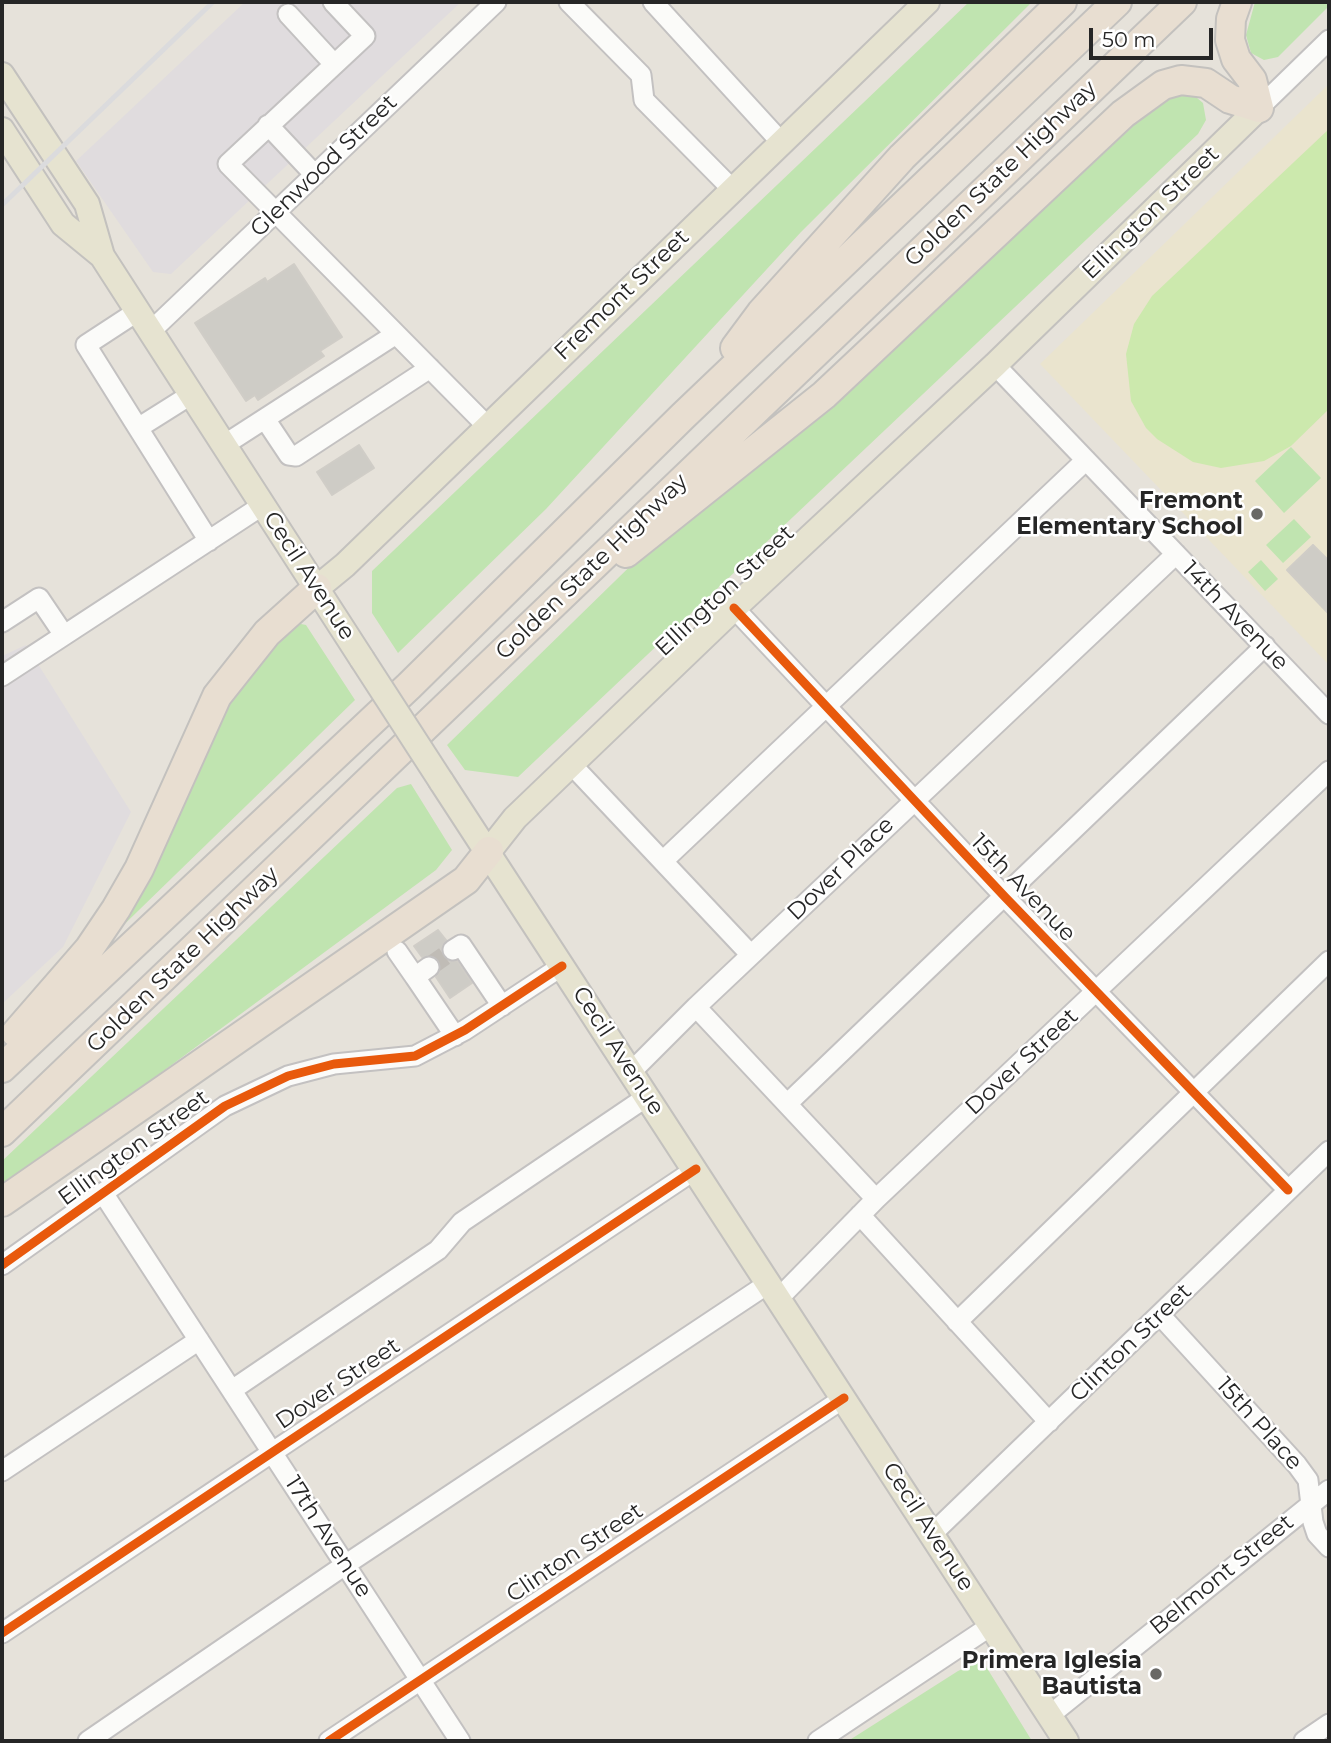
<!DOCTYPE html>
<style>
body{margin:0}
#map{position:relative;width:1331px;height:1743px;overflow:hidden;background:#e6e2da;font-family:Montserrat,sans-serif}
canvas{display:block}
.frame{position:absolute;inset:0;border:4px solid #262626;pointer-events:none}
.scale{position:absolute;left:1089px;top:28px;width:124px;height:32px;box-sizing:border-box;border:4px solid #262626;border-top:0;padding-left:9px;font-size:21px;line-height:24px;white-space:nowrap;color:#262626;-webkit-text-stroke:5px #fff;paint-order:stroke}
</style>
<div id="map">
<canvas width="1331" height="1743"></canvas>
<div class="frame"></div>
<div class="scale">50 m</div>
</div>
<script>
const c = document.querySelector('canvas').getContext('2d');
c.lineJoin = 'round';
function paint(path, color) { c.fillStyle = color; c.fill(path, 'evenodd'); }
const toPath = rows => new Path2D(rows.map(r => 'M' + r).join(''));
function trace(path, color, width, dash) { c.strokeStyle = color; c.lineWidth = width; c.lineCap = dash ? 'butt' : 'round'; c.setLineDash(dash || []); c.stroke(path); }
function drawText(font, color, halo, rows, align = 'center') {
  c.font = font + ' Montserrat,sans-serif'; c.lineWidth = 5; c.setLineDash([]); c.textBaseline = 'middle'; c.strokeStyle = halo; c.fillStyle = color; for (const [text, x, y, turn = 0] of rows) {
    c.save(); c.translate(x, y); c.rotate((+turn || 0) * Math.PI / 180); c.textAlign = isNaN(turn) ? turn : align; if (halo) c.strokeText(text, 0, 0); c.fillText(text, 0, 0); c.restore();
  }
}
const industrial = toPath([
 [245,2,461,2,171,274,153,272,76,161],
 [26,645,131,812,63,947,2,1004,2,656]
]);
const education = toPath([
 [1329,84,1329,665,1040,364]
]);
const green = toPath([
 [969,2,1032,2,801,232,546,509,398,653,372,613,372,571],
 [1255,2,1329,2,1329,6,1278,57,1264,60,1251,53,1246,35],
 [1190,92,1203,103,1206,120,1198,134,518,777,465,770,447,745,657,540,855,386,1147,113,1173,95],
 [1291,447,1321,478,1284,513,1255,481],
 [1294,519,1311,537,1283,563,1266,545],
 [1261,560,1278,579,1265,591,1248,572],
 [296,623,306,625,355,700,102,946,224,701,251,665],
 [411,784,452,850,436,870,2,1190,2,1161,397,788],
 [982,1660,1032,1741,848,1741,958,1671]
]);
const pitch = toPath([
 [1329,129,1329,409,1291,446,1264,461,1221,468,1193,462,1157,439,1146,428,1131,401,1126,354,1134,324,1152,296]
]);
const building = toPath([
 [294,264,342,337,320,351,324,356,258,400,255,395,246,401,195,323,265,278,267,282,294,264],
 [359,445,374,468,332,495,317,472,359,445],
 [1313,545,1329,561,1329,614,1287,570,1313,545],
 [438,930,446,940,441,950,443,957,448,961,457,961,472,983,450,998,436,977,440,971,439,960,433,956,422,957,414,946,438,930]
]);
const minorTunnel = toPath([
 [429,967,453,950]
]);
const minor = toPath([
 [333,2,365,36,228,164,487,426],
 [569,2,641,75,644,100,732,189],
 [653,2,781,142],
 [288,14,334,64],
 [1259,108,1329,40],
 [268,125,315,175],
 [138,311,86,345,138,428,192,394],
 [151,331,496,2],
 [995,365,1329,714],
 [265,419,289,455,296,456,430,368],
 [138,428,209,541],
 [224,445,396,334],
 [734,608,1005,897,1288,1190],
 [2,622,39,598,64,635],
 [2,676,263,505],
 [571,764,751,955],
 [664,860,1086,460],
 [453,950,461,945,502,1006],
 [397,951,415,977],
 [429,967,415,977,455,1036],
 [696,1007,876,1199],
 [632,1071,696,1007,1176,554],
 [787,1104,1265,646],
 [103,1193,460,1741],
 [860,1215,1049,1422],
 [2,1265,225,1106,288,1076,334,1064,415,1056,465,1030,562,966],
 [779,1298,876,1199,1329,771],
 [1160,1315,1297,1465,1308,1480,1313,1522,1317,1534,1329,1547],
 [957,1322,1329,961],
 [232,1390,438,1250,462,1222,648,1096],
 [2,1471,199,1340],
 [932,1534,1329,1151],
 [2,1633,696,1169],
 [1050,1715,1329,1490],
 [88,1741,345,1565,769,1283],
 [329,1741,844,1398],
 [818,1741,992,1625],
 [1304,1741,1329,1724]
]);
const major = toPath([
 [2,75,87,204,102,256,362,659],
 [2,130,63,224,102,256],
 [317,588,345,565,927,2],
 [441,781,1066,1741],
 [489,851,515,818,734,608,995,365,1259,108]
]);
const highway = toPath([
 [1237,2,1231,19,1230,40,1236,59,1252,80,1259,108],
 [735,348,761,313,902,157,1062,2],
 [626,553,824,395,1123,114,1163,85,1181,80,1206,83,1230,99,1259,108],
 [16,1033,89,949,116,909,139,869,217,696,267,633,317,588],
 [2,1068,409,686,683,416,1117,2],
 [2,1132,1182,2],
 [2,1202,466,880,489,851]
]);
const rail = toPath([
 [2,205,213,2]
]);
const majorBridge = toPath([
 [362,659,441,781]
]);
const cycleway = toPath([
 [734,608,1005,897,1288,1190],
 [2,1265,225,1106,288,1076,334,1064,415,1056,465,1030,562,966],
 [2,1633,696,1169],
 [329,1741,844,1398]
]);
const markers = [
 [1257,514,7,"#696865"],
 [1156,1674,7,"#696865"]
];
const streetNames = [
 ["Glenwood Street",324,166,-44],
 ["Golden State Highway",1001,174,-44],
 ["Ellington Street",1151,213,-44],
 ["Fremont Street",622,295,-44],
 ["Golden State Highway",592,567,-44],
 ["Cecil Avenue",309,576,57],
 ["Ellington Street",725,591,-43],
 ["14th Avenue",1235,616,46],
 ["Dover Place",841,869,-44],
 ["15th Avenue",1023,888,46],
 ["Golden State Highway",183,960,-44],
 ["Cecil Avenue",618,1051,57],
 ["Dover Street",1022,1062,-43],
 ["Ellington Street",134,1148,-36],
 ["Clinton Street",1131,1343,-44],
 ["Dover Street",338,1384,-34],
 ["15th Place",1259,1424,48],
 ["Cecil Avenue",928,1527,57],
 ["17th Avenue",328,1537,57],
 ["Clinton Street",575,1553,-34],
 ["Belmont Street",1222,1575,-39]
];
const poiNames = [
 ["Fremont",1243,501],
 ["Elementary School",1243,527],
 ["Primera Iglesia",1142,1661],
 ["Bautista",1142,1687]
];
paint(industrial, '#e0dcde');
paint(education, '#eae4ce');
paint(green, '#c0e4b0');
paint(pitch, '#cce9ad');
paint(building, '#ceccc6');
trace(building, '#d0cdc7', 2);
trace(minorTunnel, '#c0bcb6', 19, [19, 10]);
trace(minor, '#c3c1c1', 23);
trace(major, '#c3c1be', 28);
trace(highway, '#c3c1be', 32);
trace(minor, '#fbfbf9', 19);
trace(major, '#e6e3d0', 24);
trace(highway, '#e8ded1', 28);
trace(rail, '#dbdbdd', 5);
trace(majorBridge, '#c3c1be', 28, []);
trace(majorBridge, '#e6e3d0', 24);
trace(cycleway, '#e8590c', 9);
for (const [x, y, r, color] of markers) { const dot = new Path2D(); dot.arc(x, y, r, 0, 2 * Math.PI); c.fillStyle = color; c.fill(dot); trace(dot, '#fff', 2.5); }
drawText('23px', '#262626', '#fff', streetNames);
drawText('bold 23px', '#262626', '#fff', poiNames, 'right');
</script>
